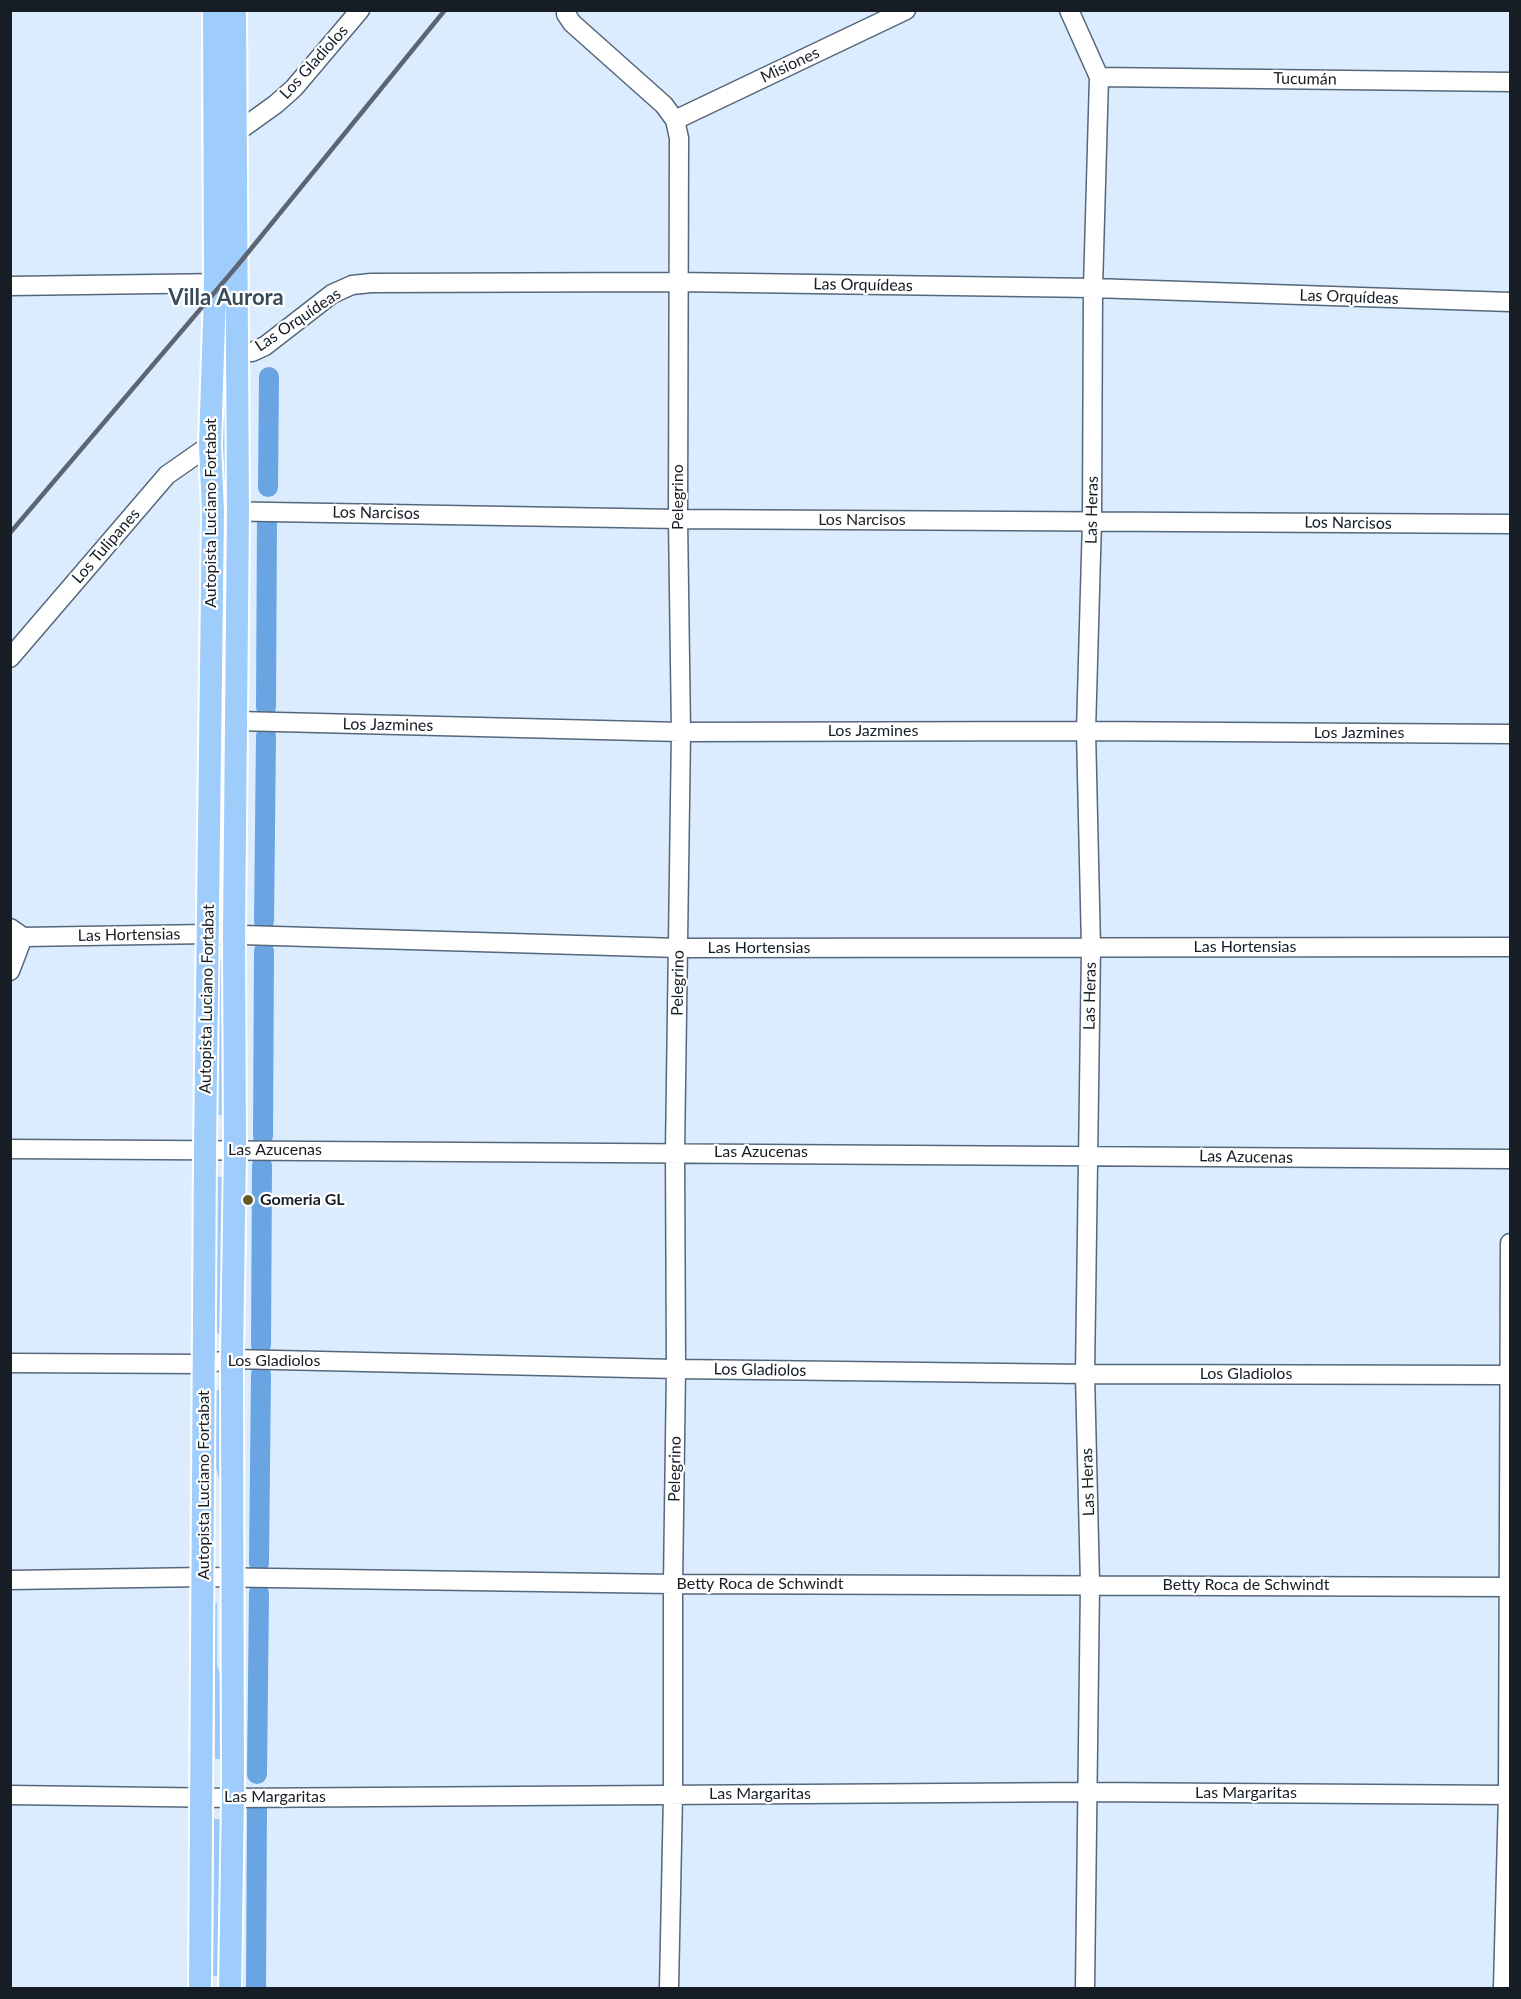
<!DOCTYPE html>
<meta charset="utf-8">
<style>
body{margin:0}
#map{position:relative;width:1521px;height:1999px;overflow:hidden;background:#dbecfe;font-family:Lato,sans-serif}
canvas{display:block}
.frame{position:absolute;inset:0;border:12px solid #161d25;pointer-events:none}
</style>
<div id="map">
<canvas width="1521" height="1999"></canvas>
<div class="frame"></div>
</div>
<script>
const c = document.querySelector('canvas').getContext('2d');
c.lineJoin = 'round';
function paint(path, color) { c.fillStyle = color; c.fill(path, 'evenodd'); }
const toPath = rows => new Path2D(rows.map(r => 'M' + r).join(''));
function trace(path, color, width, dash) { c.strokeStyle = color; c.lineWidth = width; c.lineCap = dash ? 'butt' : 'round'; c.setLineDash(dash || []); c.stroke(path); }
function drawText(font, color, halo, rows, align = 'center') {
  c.font = font + ' Lato,sans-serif'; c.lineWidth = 4.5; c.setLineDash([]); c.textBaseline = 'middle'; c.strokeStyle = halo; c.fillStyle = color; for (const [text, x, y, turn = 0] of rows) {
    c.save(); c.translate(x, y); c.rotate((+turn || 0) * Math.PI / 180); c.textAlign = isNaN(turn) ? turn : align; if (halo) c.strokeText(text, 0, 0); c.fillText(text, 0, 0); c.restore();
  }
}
const green = toPath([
 [222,304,230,304,229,480,222,480],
 [222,529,229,529,224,841,219,824],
 [218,959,221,959,221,1021,225,1037,225,1115,218,1115],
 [215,1177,222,1177,222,1334,215,1333],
 [216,1390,223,1390,221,1485,216,1468],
 [215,1603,217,1603,217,1665,222,1681,222,1759,215,1759],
 [214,1819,221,1819,221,1976,213,1976]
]);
const canal = toPath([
 [268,487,269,377],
 [266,707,267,516],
 [264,921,266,736],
 [263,1136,264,951],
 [261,1345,262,1165],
 [259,1563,261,1374],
 [257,1774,259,1593],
 [256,1988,257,1804]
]);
const minor = toPath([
 [566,10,566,14,572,23,664,105,675,120,679,138,678,519,681,732,675,1152,676,1369,673,1584,673,1795,669,1988],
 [1069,10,1099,77,1093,288,1092,520,1086,731,1091,948,1085,1374,1090,1584,1085,1988],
 [1099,77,1510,82],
 [675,120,906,10],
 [237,132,276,104,294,88,360,10],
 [10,286,226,283],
 [237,352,252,352,265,346,332,294,352,285,371,283,677,282,1093,288,1510,302],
 [213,511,678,519,1510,524],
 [10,658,167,475,210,445],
 [237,721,681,732,1086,731,1510,734],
 [10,928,23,937,208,934,679,948,1510,947],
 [10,971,23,937],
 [10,1149,1510,1159],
 [10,1363,205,1364,232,1359,676,1369,1085,1374,1510,1375],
 [10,1580,204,1577,673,1584,1510,1587],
 [10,1795,233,1798,1089,1792,1510,1795],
 [1503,1988,1508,1795,1510,1243]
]);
const major = toPath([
 [200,1988,205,1150,213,511,210,445,215,292,214,10],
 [230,1988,233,1798,232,1359,235,1150,234,936,238,511,235,10]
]);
const rail = toPath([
 [10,533,237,266,445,10]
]);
const markers = [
 [248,1200,6,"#635c28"]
];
const streetNames = [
 ["Los Gladiolos",314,62,-48],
 ["Misiones",790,65,-25],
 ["Tucumán",1305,79,1],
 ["Las Orquídeas",863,285,1],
 ["Las Orquídeas",1349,297,2],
 ["Las Orquídeas",298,320,-34],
 ["Pelegrino",678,497,-90],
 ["Las Heras",1092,510,-89],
 ["Autopista Luciano Fortabat",211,513,-90],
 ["Los Narcisos",376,513,1],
 ["Los Narcisos",862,520],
 ["Los Narcisos",1348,523,1],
 ["Los Tulipanes",106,546,-49],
 ["Los Jazmines",388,725,1],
 ["Los Jazmines",873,731],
 ["Los Jazmines",1359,733],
 ["Las Hortensias",129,935,-1],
 ["Las Hortensias",1245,947],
 ["Las Hortensias",759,948],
 ["Pelegrino",678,983,-89],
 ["Las Heras",1090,996,-89],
 ["Autopista Luciano Fortabat",207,999,-89],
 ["Las Azucenas",275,1150],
 ["Las Azucenas",761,1152],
 ["Las Azucenas",1246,1157,1],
 ["Los Gladiolos",274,1361],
 ["Los Gladiolos",760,1370,1],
 ["Los Gladiolos",1246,1374],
 ["Pelegrino",675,1469,-89],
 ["Las Heras",1088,1482,-92],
 ["Autopista Luciano Fortabat",204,1485,-90],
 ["Betty Roca de Schwindt",760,1584],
 ["Betty Roca de Schwindt",1246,1585],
 ["Las Margaritas",1246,1793],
 ["Las Margaritas",760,1794],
 ["Las Margaritas",275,1797]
];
const poiNames = [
 ["Gomeria GL",260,1200]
];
const districtNames = [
 ["Villa Aurora",226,298]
];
paint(green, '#99c9fd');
trace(canal, '#69a4e3', 20);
trace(minor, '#55677a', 21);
trace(major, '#fff', 26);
trace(minor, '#fff', 18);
trace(major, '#9eccfb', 22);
trace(rail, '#5c6672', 4.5);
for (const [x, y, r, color] of markers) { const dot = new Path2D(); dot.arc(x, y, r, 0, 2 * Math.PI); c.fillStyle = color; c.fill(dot); trace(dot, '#fff', 2); }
drawText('16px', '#161d25', '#fff', streetNames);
drawText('bold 16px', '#161d25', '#fff', poiNames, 'left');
drawText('bold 22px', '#394a5c', '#fff', districtNames);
</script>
